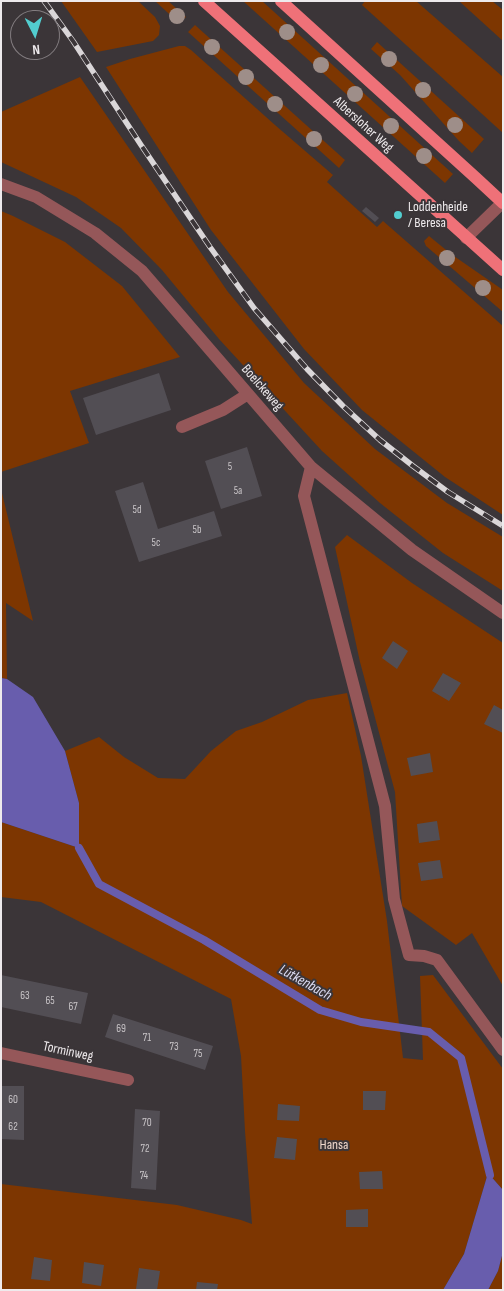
<!DOCTYPE html>
<meta charset="utf-8">
<style>
body{margin:0}
#map{position:relative;width:504px;height:1291px;overflow:hidden;background:#3b3538;font-family:"Sofia Sans Condensed",sans-serif}
canvas{display:block}
.frame{position:absolute;inset:0;border:2px solid #eeeaec;pointer-events:none}
.north{position:absolute;left:10px;top:10px;width:50px;height:50px;box-sizing:border-box;background:#3b3538;border:1px solid #837d80;border-radius:50%;rotate:175deg;font-size:14px;font-weight:700;line-height:20px;text-align:center;color:#eeeaec}
.north::after{content:'';display:block;margin:auto;width:18px;height:22px;background:#52cdcf;clip-path:polygon(50% 0,100% 100%,50% 72%,0 100%)}
</style>
<div id="map">
<canvas width="504" height="1291"></canvas>
<div class="frame"></div>
<div class="north">N</div>
</div>
<script>
const c = document.querySelector('canvas').getContext('2d');
c.lineJoin = 'round';
function paint(path, color) { c.fillStyle = color; c.fill(path, 'evenodd'); }
const toPath = rows => new Path2D(rows.map(r => 'M' + r).join(''));
function trace(path, color, width, dash) { c.strokeStyle = color; c.lineWidth = width; c.lineCap = dash ? 'butt' : 'round'; c.setLineDash(dash || []); c.stroke(path); }
function drawText(font, color, halo, rows, align = 'center') {
  c.font = font + ' "Sofia Sans Condensed",sans-serif'; c.lineWidth = 4; c.setLineDash([]); c.textBaseline = 'middle'; c.strokeStyle = halo; c.fillStyle = color; for (const [text, x, y, turn = 0] of rows) {
    c.save(); c.translate(x, y); c.rotate((+turn || 0) * Math.PI / 180); c.textAlign = isNaN(turn) ? turn : align; if (halo) c.strokeText(text, 0, 0); c.fillText(text, 0, 0); c.restore();
  }
}
const green = toPath([
 [61,1,138,1,155,17,160,26,159,35,153,41,97,52],
 [155,1,168,1,186,17,179,23],
 [243,1,262,1,453,174,445,183],
 [365,1,416,1,503,77,503,133,362,5],
 [459,1,492,1,503,10,503,41],
 [195,25,345,160,339,168,188,32],
 [377,42,484,139,472,153,459,141,400,75,371,49],
 [179,46,185,46,191,50,275,125,333,175,327,182,359,211,377,227,383,221,503,326,503,515,445,477,362,410,304,349,211,230,106,67,130,59],
 [80,77,228,292,304,383,375,449,447,503,503,537,503,591,443,553,380,503,322,451,219,339,162,270,121,228,76,197,1,162,1,112],
 [1,211,13,216,65,242,122,286,180,357,70,391,89,443,1,472],
 [429,236,451,254,503,290,503,312,426,246,424,241],
 [1,489,33,621,6,603,7,679,1,678],
 [347,535,412,583,503,643,503,986,472,933,456,945,402,906,395,792,360,662,335,547],
 [347,693,361,756,387,921,403,1058,423,1060,420,976,433,975,503,1069,503,1190,488,1173,464,1254,443,1290,1,1290,1,1184,177,1205,241,1220,252,1224,245,1131,241,1056,231,999,41,902,1,897,1,822,79,848,79,803,65,751,99,737,124,757,158,778,185,779,211,751,236,731,262,722,308,700],
 [503,1252,503,1290,488,1290,498,1271]
]);
const water = toPath([
 [1,678,7,679,33,697,65,751,79,803,79,848,1,822],
 [488,1173,503,1190,503,1252,498,1271,488,1290,443,1290,464,1254]
]);
const stream = toPath([
 [79,848,99,884,204,940,320,1010,361,1022,429,1032,461,1058,490,1175]
]);
const building = toPath([
 [366,207,379,218,375,222,362,211],
 [159,373,171,410,96,435,83,398],
 [247,447,262,496,221,509,205,461],
 [143,482,158,529,214,511,222,536,139,562,115,491],
 [393,641,408,651,397,669,382,658],
 [443,673,461,683,449,701,432,691],
 [494,705,503,710,503,733,484,724],
 [430,753,433,772,411,776,407,758],
 [437,821,440,840,419,843,417,824],
 [440,860,443,878,421,881,418,863],
 [1,975,88,993,81,1024,1,1007],
 [113,1014,213,1046,205,1070,105,1037],
 [1,1086,24,1086,24,1140,1,1139],
 [363,1091,386,1091,385,1110,363,1110],
 [278,1104,300,1106,299,1121,277,1120],
 [135,1109,160,1111,156,1190,131,1188],
 [277,1137,297,1139,295,1160,274,1158],
 [382,1171,383,1189,360,1189,359,1172],
 [368,1209,368,1227,346,1227,346,1210],
 [34,1257,52,1260,50,1281,31,1279],
 [84,1262,104,1265,101,1286,82,1283],
 [139,1268,160,1271,157,1290,136,1289],
 [197,1282,218,1284,217,1290,196,1290]
]);
const minor = toPath([
 [1,184,36,197,95,233,142,271,311,467,412,550,503,613],
 [466,238,503,202],
 [182,427,223,410,248,394],
 [311,467,304,496,385,806,394,899,409,955,424,956,437,960,503,1050],
 [1,1053,128,1080]
]);
const major = toPath([
 [204,1,503,270],
 [281,1,476,178,503,203]
]);
const rail = toPath([
 [44,1,73,41,141,145,210,247,254,308,307,369,343,406,380,440,413,466,448,492,503,526]
]);
const trees = [
 [177,16],
 [287,32],
 [212,47],
 [389,59],
 [321,65],
 [246,77],
 [423,90],
 [355,94],
 [275,104],
 [455,125],
 [391,126],
 [314,139],
 [424,156],
 [447,258],
 [483,288]
];
const markers = [
 [398,215,5,"#52cdcf"]
];
const numberNames = [
 ["5",230,467],
 ["5a",238,491],
 ["5d",137,510],
 ["5b",197,530],
 ["5c",156,543],
 ["63",25,996],
 ["65",50,1001],
 ["67",73,1007],
 ["69",121,1029],
 ["71",147,1038],
 ["73",174,1047],
 ["75",198,1054],
 ["60",13,1100],
 ["70",147,1123],
 ["62",13,1127],
 ["72",145,1149],
 ["74",144,1176]
];
const streetNames = [
 ["Albersloher Weg",363,125,42],
 ["Boelckeweg",262,388,49],
 ["Torminweg",68,1052,12]
];
const poiNames = [
 ["Loddenheide",408,207],
 ["/ Beresa",408,223]
];
const parkNames = [
 ["Hansa",334,1145]
];
const waterNames = [
 ["Lütkenbach",305,983,29]
];
paint(green, '#7d3601');
paint(water, '#685dad');
trace(stream, '#685dad', 8);
paint(building, '#524e54');
trace(minor, '#955759', 12);
trace(major, '#ef7178', 12);
trace(rail, '#dad6d8', 5.5);
trace(rail, '#3b3538', 4, [11]);
c.fillStyle = '#9e8e89';
for (const [x, y] of trees) { c.beginPath(); c.arc(x, y, 8, 0, 2 * Math.PI); c.fill(); }
for (const [x, y, r, color] of markers) { const dot = new Path2D(); dot.arc(x, y, r, 0, 2 * Math.PI); c.fillStyle = color; c.fill(dot); trace(dot, '#3b3538', 2); }
drawText('11px', '#c7c3c6', null, numberNames);
drawText('14px', '#eeeaec', '#3b3538', streetNames);
drawText('14px', '#eeeaec', '#3b3538', poiNames, 'left');
drawText('14px', '#efd7cb', '#3b3538', parkNames);
drawText('italic 15px', '#ddddf3', '#3b3538', waterNames);
</script>
